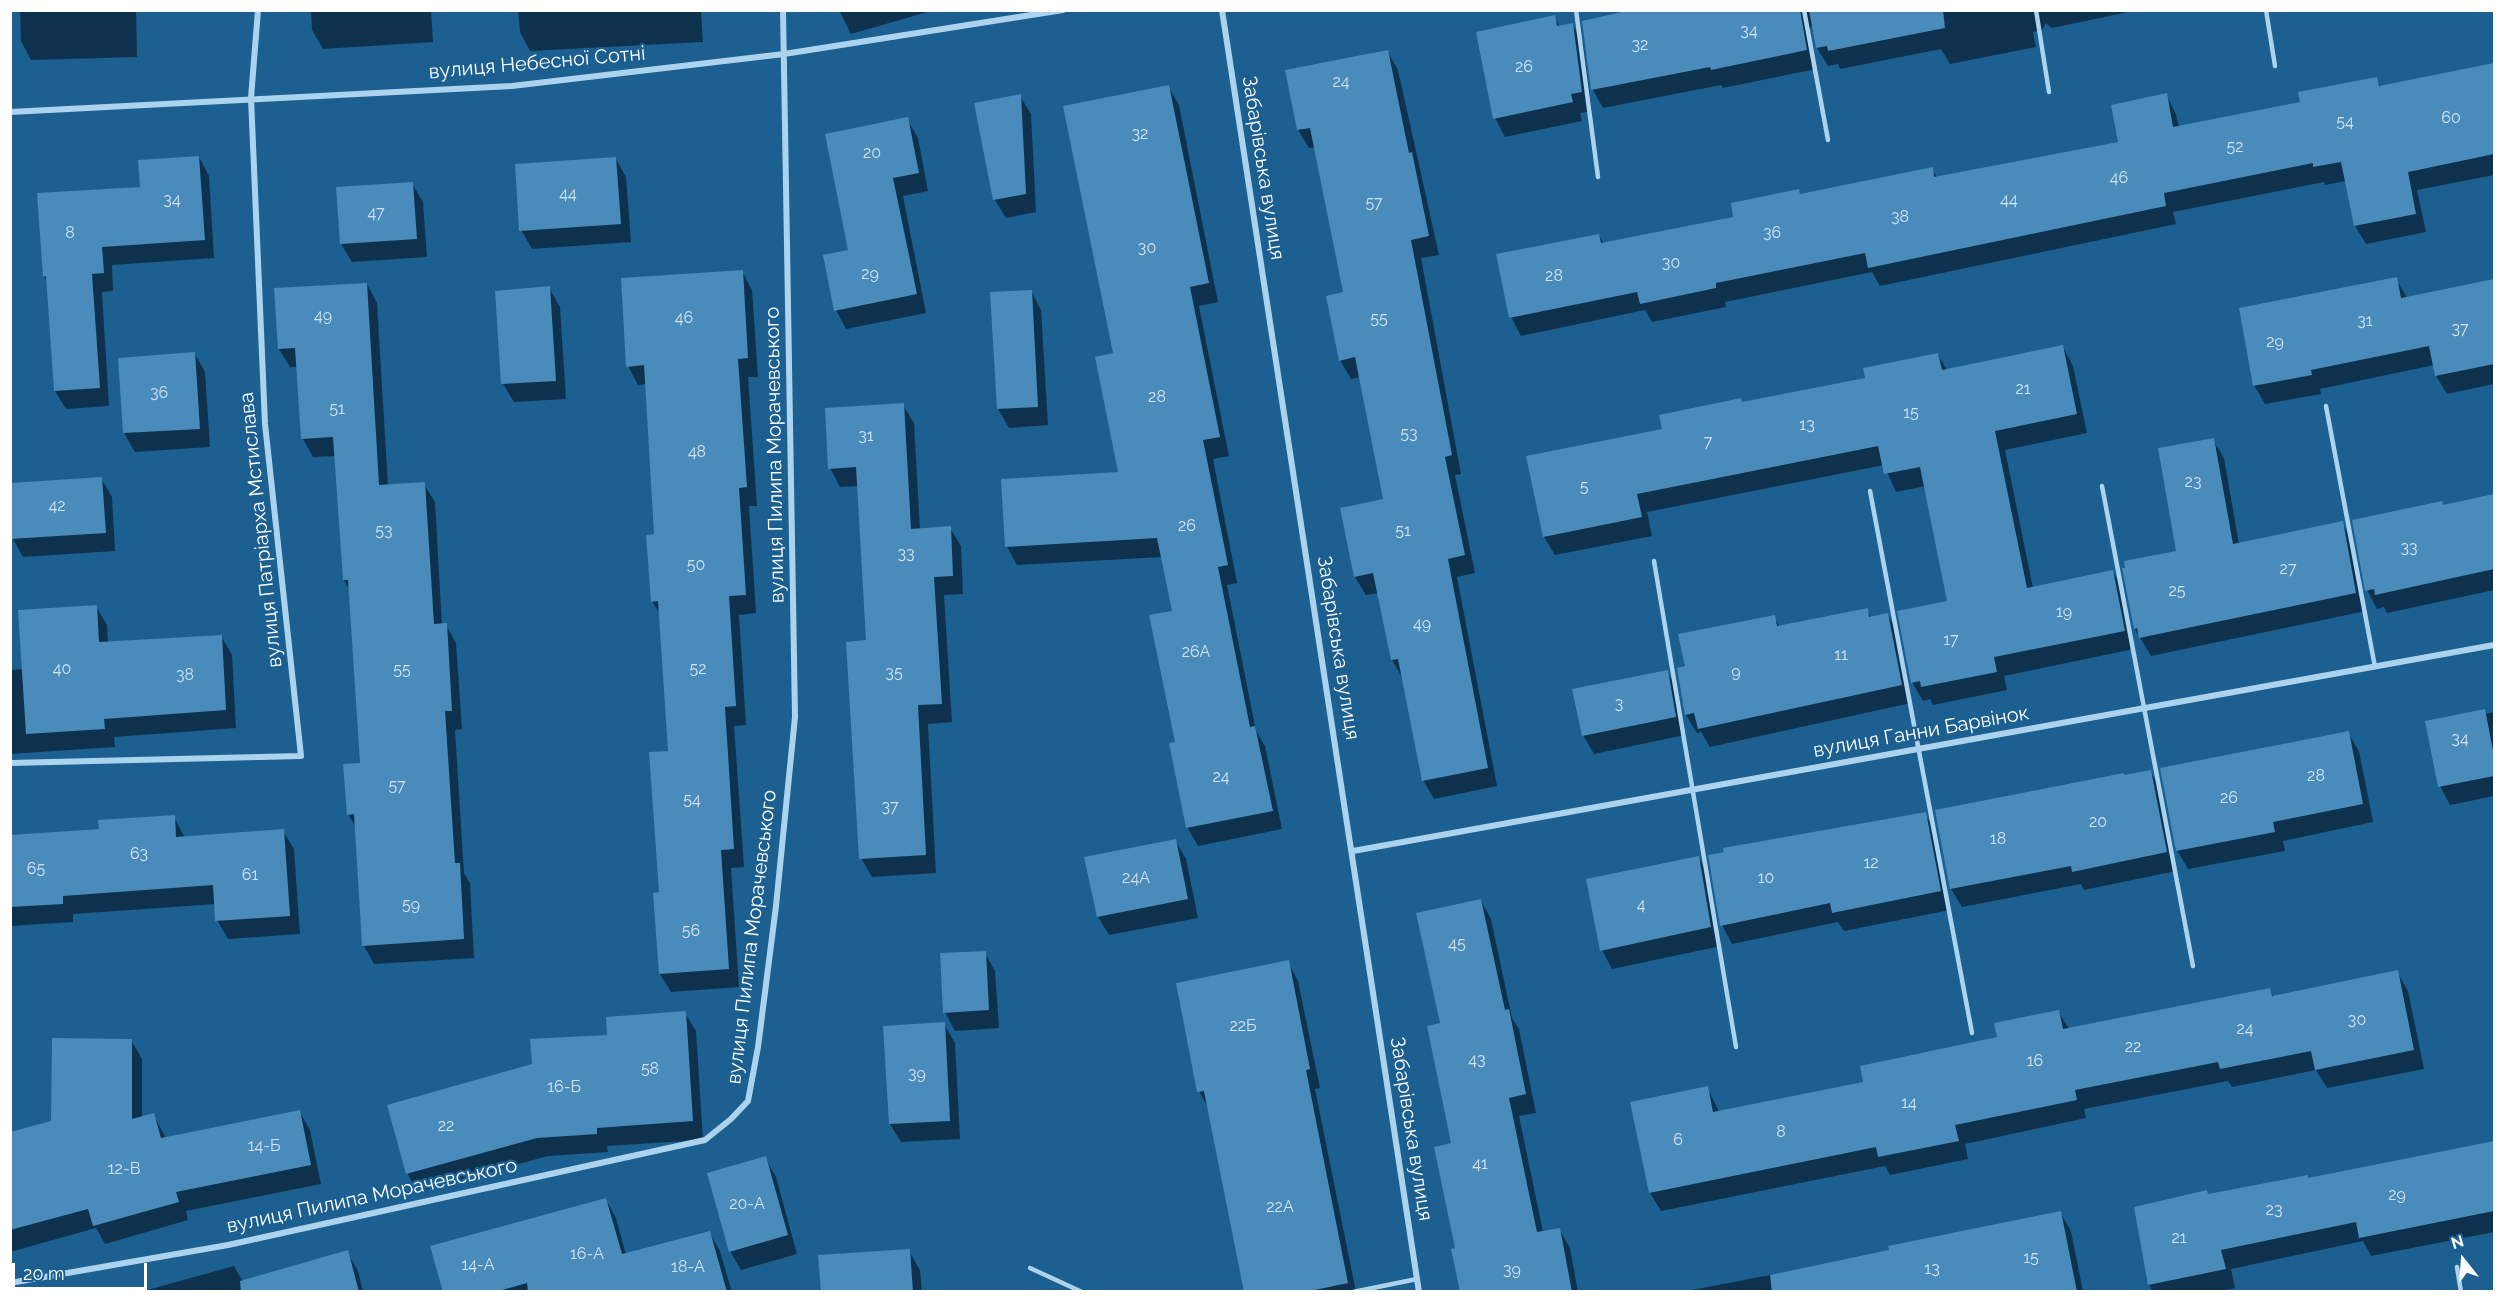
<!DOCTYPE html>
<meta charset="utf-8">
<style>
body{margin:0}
#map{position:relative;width:2505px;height:1302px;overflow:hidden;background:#1c5f91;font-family:Raleway,sans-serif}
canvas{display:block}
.frame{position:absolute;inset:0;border:12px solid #fff;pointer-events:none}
.north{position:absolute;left:2433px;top:1230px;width:60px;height:60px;-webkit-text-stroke:4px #1c5f91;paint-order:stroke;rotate:343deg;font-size:16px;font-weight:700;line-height:24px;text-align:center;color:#fff}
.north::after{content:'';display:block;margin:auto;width:21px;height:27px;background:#fff;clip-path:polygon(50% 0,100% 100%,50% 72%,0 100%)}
.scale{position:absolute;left:12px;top:1263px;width:135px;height:27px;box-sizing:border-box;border:3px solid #fff;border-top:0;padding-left:8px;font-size:18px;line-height:21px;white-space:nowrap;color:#fff;-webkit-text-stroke:4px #1c5f91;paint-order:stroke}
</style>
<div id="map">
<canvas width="2505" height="1302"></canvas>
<div class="frame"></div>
<div class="north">N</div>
<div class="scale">20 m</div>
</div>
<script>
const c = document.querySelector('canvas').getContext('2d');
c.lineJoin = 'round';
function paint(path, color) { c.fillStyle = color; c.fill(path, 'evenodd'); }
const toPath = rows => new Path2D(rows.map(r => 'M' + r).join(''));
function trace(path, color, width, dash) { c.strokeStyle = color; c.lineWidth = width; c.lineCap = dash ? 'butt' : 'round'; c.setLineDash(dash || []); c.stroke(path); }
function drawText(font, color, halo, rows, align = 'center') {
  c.font = font + ' Raleway,sans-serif'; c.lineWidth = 4.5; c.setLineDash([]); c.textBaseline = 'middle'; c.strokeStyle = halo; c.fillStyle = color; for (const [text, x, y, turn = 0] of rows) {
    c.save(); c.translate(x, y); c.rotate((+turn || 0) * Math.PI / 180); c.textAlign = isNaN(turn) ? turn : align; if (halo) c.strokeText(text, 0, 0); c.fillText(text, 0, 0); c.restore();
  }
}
const shadow = toPath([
 [20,10,136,10,137,57,31,60,21,41],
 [311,10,431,10,433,42,323,49,312,30],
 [518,10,701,10,703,42,530,51,520,32],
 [839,10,931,10,931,11,851,34],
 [1642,10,2138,10,2052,28,2046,23,2042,30,2033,32,2036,47,1950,64,1941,49,1840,69,1838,64,1828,66,1817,48,1813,25,1809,30,1816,69,1723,88,1721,85,1603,108,1593,90,1584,22],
 [1554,17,1560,27,1572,24,1583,43,1592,111,1580,113,1582,121,1505,137,1495,118],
 [1387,51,1398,70,1439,255,1421,258,1461,474,1455,475,1475,573,1457,577,1497,786,1434,799,1423,780,1403,679,1392,660,1378,593,1366,595,1355,577,1385,500,1360,377,1351,379,1340,360,1345,293,1315,147,1309,148,1298,130],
 [2494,64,2494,175,2417,190,2426,232,2366,244,2355,226,2346,181,2325,185,2324,182,2173,212,2176,224,1880,286,1872,272,1725,302,1726,307,1652,322,1645,310,1521,336,1511,317,1599,236,1604,244,1735,219,1799,191,1801,195,1932,169,1937,178,2120,143,2166,95,2176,114,2179,128,2302,103,2376,79,2381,87],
 [1168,86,1179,105,1218,302,1199,306,1229,456,1213,459,1237,583,1227,585,1256,731,1265,746,1282,829,1198,846,1187,827,1176,743,1174,612,1162,557,1017,565,1007,547,1003,480,1120,474,1115,354],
 [1020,96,1031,114,1036,212,1006,218,995,200],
 [907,119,918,138,928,191,903,196,926,313,846,329,836,310,850,251],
 [199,157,209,176,214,258,112,265,113,291,102,292,109,406,66,409,55,391,48,283,44,276,142,188],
 [616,159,626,177,631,242,532,249,521,230],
 [412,183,423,202,427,257,352,262,341,244],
 [742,271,752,290,758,377,748,377,757,506,749,506,756,613,739,615,746,725,734,726,744,867,731,868,739,987,671,992,660,974,661,894,670,752,661,616,652,601,655,536,646,384,638,385,628,366],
 [2396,279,2407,298,2494,280,2494,384,2447,394,2436,376,2434,365,2320,389,2321,394,2265,404,2254,385],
 [367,284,377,303,388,486,424,484,435,502,442,625,446,625,456,643,462,729,455,730,464,873,470,883,474,958,374,964,364,946,357,829,348,814,362,764,350,591,344,580,336,456,313,457,303,439,298,367,290,367,279,349],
 [549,288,560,307,566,399,514,402,503,384,497,292],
 [1031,291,1041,310,1048,425,1009,428,998,409,992,294],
 [2063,347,2073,366,2087,433,2005,450,2033,588,2113,572,2123,590,2134,649,2004,676,2007,690,1933,705,1930,699,1923,701,1912,682,1949,602,1926,486,1896,492,1884,465,1647,512,1652,536,1555,555,1544,537,1528,457,1664,430,1743,404,1866,379,1938,355,1947,370],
 [195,354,205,372,210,447,135,452,124,433,119,359],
 [903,405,914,423,920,530,950,528,961,546,963,594,944,595,952,722,928,724,936,873,872,877,861,858,867,642,858,486,840,487,830,468],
 [2213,440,2224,458,2239,544,2342,523,2353,542,2366,611,2151,656,2135,629,2124,570,2178,552],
 [101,478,112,497,115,551,23,557,13,539],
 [2494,496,2494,590,2387,613,2384,607,2377,609,2367,590,2443,506],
 [96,606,107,625,108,643,221,636,232,655,236,728,114,737,115,747,10,754,10,670,24,669],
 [1867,610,1871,618,1888,615,1898,633,1911,703,1710,747,1701,732,1697,733,1686,715,1687,668,1774,617,1780,627],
 [1667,672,1678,690,1685,735,1594,754,1583,735],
 [2484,711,2486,714,2494,712,2494,796,2450,805,2440,786],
 [2348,733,2359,751,2373,822,2283,841,2285,851,2188,869,2177,850],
 [2150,771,2161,790,2176,871,2084,890,2081,884,1962,907,1951,889,1936,812],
 [1925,814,1936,832,1950,910,1844,931,1838,922,1732,944,1722,925],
 [174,817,185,838,283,831,294,849,300,934,228,939,217,920,216,904,73,914,73,922,10,926,10,837,101,830],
 [1175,840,1186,859,1198,918,1109,935,1098,917],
 [1699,858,1709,877,1721,946,1612,969,1602,950],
 [1481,901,1491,919,1512,1018,1519,1029,1536,1113,1519,1116,1543,1232,1559,1229,1570,1248,1578,1292,1461,1292,1453,1144,1442,1024],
 [985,953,995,971,999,1028,955,1031,945,1012],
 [1288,962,1298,981,1320,1088,1315,1089,1356,1292,1246,1292,1209,1109,1199,1091],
 [2397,972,2408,991,2424,1069,2327,1088,2316,1070,2232,1087,2228,1081,2084,1109,2086,1118,1965,1144,1968,1159,1890,1175,1885,1166,1661,1211,1650,1193,1707,1087,1719,1112,1865,1083,1999,1039,2058,1011,2069,1029,2269,989,2274,997],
 [685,1013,696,1031,703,1140,607,1146,608,1152,548,1156,418,1192,407,1173,533,1065,609,1037],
 [944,1024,955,1043,960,1139,901,1142,890,1124],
 [131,1040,142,1059,142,1118,153,1114,166,1138,299,1111,310,1130,321,1184,186,1211,188,1220,105,1244,96,1228,10,1252,10,1134,52,1122],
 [2494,1142,2494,1232,2371,1256,2363,1241,2231,1269,2235,1288,2218,1292,2153,1292,2149,1285,2136,1208,2309,1180],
 [765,1158,776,1177,797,1254,741,1270,730,1251],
 [606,1200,616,1218,626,1255,709,1232,720,1251,732,1292,444,1292],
 [2060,1212,2071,1231,2083,1292,1681,1292,1891,1252],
 [909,1251,920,1270,922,1292,822,1292],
 [347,1252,358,1271,363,1292,140,1292,234,1266,243,1282]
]);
const building = toPath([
 [1631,10,1800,10,1807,50,1711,70,1710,67,1591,90,1582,21],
 [1809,10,1943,10,1945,28,1828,51,1827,46,1816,48],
 [1555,15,1557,26,1573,23,1582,92,1571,94,1573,102,1493,119,1476,32],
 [1388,50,1409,153,1412,152,1429,236,1411,240,1452,455,1445,457,1465,555,1448,559,1488,768,1422,781,1398,659,1391,660,1373,573,1354,577,1340,508,1383,499,1355,357,1339,361,1326,296,1343,292,1310,128,1297,130,1285,70],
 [2494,63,2494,154,2408,172,2416,214,2354,226,2341,162,2313,167,2313,163,2164,193,2166,206,1868,268,1865,253,1716,283,1716,288,1640,304,1637,292,1509,318,1496,254,1599,234,1601,243,1733,217,1731,203,1799,189,1800,194,1933,167,1934,177,2118,142,2111,105,2167,93,2173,127,2300,102,2298,92,2377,77,2379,86],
 [1169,85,1209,283,1190,287,1220,437,1203,440,1228,565,1218,567,1250,727,1255,726,1273,811,1186,828,1169,743,1175,742,1149,615,1172,611,1157,538,1005,547,1001,479,1118,472,1095,357,1113,353,1063,106],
 [1021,94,1026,194,993,200,974,103],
 [908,117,919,173,893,178,917,294,834,311,823,255,848,250,825,134],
 [199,156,205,240,102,247,104,273,92,274,100,388,54,391,46,276,43,277,37,193,140,187,138,160],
 [616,157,621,224,519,231,515,164],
 [413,182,417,239,340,244,336,187],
 [743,270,748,358,738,359,747,487,739,488,746,595,729,596,736,706,725,707,734,849,721,850,729,969,659,974,653,893,659,892,649,752,668,751,658,601,651,602,646,535,654,534,644,365,626,367,621,278],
 [2397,277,2401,298,2494,279,2494,364,2435,376,2429,346,2311,370,2312,375,2253,386,2239,308],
 [367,283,379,485,425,482,434,624,447,623,452,711,445,711,455,863,460,863,464,939,362,946,354,814,347,815,343,764,360,763,348,580,343,580,333,437,301,439,295,348,278,349,274,288],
 [550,286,556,381,501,384,495,291],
 [1032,290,1038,407,997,409,990,292],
 [2063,345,2077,414,1995,431,2027,588,2113,570,2125,631,1994,657,1997,672,1921,687,1920,681,1911,683,1897,611,1947,601,1920,467,1884,474,1878,446,1637,494,1642,517,1543,537,1526,456,1662,429,1659,415,1741,398,1742,402,1865,378,1863,368,1938,353,1942,370],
 [195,352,200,429,123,433,118,358],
 [904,403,911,529,951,526,953,576,934,577,942,704,918,705,926,855,859,859,846,642,866,640,856,467,828,469,825,408],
 [2214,438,2233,544,2343,521,2356,593,2139,638,2137,628,2134,629,2122,568,2125,568,2124,561,2176,551,2158,448],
 [102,477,106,533,10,539,10,483],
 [2494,494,2494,569,2375,595,2374,589,2365,591,2352,520,2442,501,2443,505],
 [97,605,99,642,222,635,226,710,104,719,105,729,26,734,18,610],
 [1868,608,1869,617,1888,613,1902,685,1698,729,1694,713,1685,715,1677,668,1685,666,1678,634,1775,615,1777,626],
 [1668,670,1676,717,1582,736,1572,689],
 [2485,709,2494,756,2494,776,2438,787,2425,721],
 [2349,731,2363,804,2273,822,2275,832,2176,851,2160,768],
 [2151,770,2167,852,2072,872,2071,866,1950,889,1935,810,2124,773,2124,775],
 [1926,812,1941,891,1832,913,1830,903,1720,926,1708,855,1724,852,1723,848],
 [175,815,176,837,284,829,290,916,215,921,213,885,63,896,63,904,10,907,10,835,99,829,98,820],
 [1176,839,1188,899,1097,917,1084,857],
 [1699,856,1711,927,1600,951,1586,879],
 [1481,899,1505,1010,1509,1009,1526,1094,1509,1098,1537,1232,1560,1228,1572,1292,1460,1292,1451,1249,1455,1248,1434,1147,1451,1143,1427,1026,1440,1023,1416,913],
 [986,951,989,1010,943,1013,940,953],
 [1289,960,1310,1069,1306,1070,1348,1283,1305,1292,1244,1292,1204,1091,1197,1092,1176,983],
 [2398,970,2414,1050,2315,1070,2311,1051,2220,1069,2218,1062,2075,1090,2077,1100,1955,1125,1959,1141,1878,1157,1876,1147,1649,1193,1630,1102,1708,1086,1713,1112,1863,1082,1860,1066,1997,1037,1994,1023,2059,1010,2063,1029,2270,988,2272,996],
 [686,1011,693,1121,597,1128,597,1134,537,1138,406,1174,387,1105,532,1064,530,1039,607,1035,606,1017],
 [945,1022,950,1121,889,1124,883,1026],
 [52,1038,132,1039,132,1119,154,1113,161,1138,300,1110,311,1165,176,1192,179,1202,93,1226,88,1209,10,1230,10,1132,51,1121],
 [2494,1141,2494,1211,2359,1238,2356,1222,2221,1250,2226,1269,2148,1285,2134,1207,2207,1190,2208,1194,2308,1175,2308,1178],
 [766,1156,788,1235,729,1252,707,1173],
 [606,1198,622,1254,710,1231,727,1292,528,1292,527,1283,495,1292,443,1292,430,1246],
 [2061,1211,2077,1292,1772,1292,1770,1275,1889,1250,1888,1246],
 [910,1249,913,1292,821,1292,818,1255],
 [348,1250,359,1292,241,1292,240,1281]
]);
const lane = toPath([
 [1576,10,1598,177],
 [1804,10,1828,140],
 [2036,10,2049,92],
 [2266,10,2275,66],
 [2326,406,2375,667],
 [2102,486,2193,966],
 [1870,491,1972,1033],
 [1654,561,1736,1047],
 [2457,1267,2461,1292],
 [1030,1268,1082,1292],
 [1353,1292,1417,1279]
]);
const street = toPath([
 [1222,10,1419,1292],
 [10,112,512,86,784,54,1063,10],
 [10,763,301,756,265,424,251,98,258,10],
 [1353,851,2494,645],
 [10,1283,228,1245,705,1140,731,1119,748,1101,758,1047,776,906,795,717,783,10]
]);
const numberNames = [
 ["34",1749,31],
 ["32",1640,45],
 ["26",1524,67],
 ["24",1341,82],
 ["60",2451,118],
 ["54",2345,122],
 ["32",1140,134],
 ["52",2235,147],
 ["20",872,153],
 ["46",2119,178],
 ["44",568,194],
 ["34",172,200],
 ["44",2009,200],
 ["57",1374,203],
 ["47",376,213],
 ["38",1900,217],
 ["8",70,233],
 ["36",1772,233],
 ["30",1147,248],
 ["30",1671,263],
 ["29",870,274],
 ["28",1554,276],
 ["49",323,316],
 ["46",684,318],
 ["55",1379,319],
 ["31",2365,321],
 ["37",2460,329],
 ["29",2275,342],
 ["21",2023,389],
 ["36",159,393],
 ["28",1157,397],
 ["51",337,409],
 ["15",1911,413],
 ["13",1807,425],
 ["53",1409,434],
 ["31",866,436],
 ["7",1708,442],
 ["48",697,452],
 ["23",2193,482],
 ["5",1584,487],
 ["42",57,506],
 ["26",1187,526],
 ["53",384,531],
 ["51",1403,531],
 ["33",2409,548],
 ["33",906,554],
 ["50",696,565],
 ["27",2288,569],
 ["25",2177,591],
 ["19",2064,612],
 ["49",1422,624],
 ["17",1951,640],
 ["26А",1196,652],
 ["11",1841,655],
 ["40",62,669],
 ["52",698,669],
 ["55",402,670],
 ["9",1736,672],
 ["35",894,673],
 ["38",185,675],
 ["3",1619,704],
 ["34",2460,739],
 ["28",2316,776],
 ["24",1221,777],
 ["57",397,786],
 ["26",2229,798],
 ["54",692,800],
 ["37",890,807],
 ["20",2098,822],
 ["18",1998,839],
 ["63",139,854],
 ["12",1871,863],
 ["65",36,869],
 ["61",250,875],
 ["24А",1136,878],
 ["10",1766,878],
 ["59",411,905],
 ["4",1641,905],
 ["56",691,931],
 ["45",1457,944],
 ["30",2357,1020],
 ["22Б",1243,1026],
 ["24",2245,1029],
 ["22",2133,1047],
 ["43",1477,1060],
 ["16",2035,1061],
 ["58",650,1069],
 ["39",917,1074],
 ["16-Б",564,1087],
 ["14",1909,1103],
 ["22",446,1126],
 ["8",1781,1132],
 ["6",1678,1140],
 ["14-Б",264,1146],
 ["41",1480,1164],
 ["12-В",124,1169],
 ["29",2397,1195],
 ["20-А",747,1204],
 ["22А",1280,1207],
 ["23",2274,1210],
 ["21",2179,1238],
 ["16-А",587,1254],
 ["15",2031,1258],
 ["14-А",478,1265],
 ["18-А",688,1267],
 ["13",1932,1269],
 ["39",1512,1270]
];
const streetNames = [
 ["вулиця Небесної Сотні",537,63,-5],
 ["Забарівська вулиця",1263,168,81],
 ["вулиця Пилипа Морачевського",775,455,-91],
 ["вулиця Патріарха Мстислава",261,530,-96],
 ["Забарівська вулиця",1338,648,81],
 ["вулиця Ганни Барвінок",1921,732,-10],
 ["вулиця Пилипа Морачевського",752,937,-83],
 ["Забарівська вулиця",1411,1129,81],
 ["вулиця Пилипа Морачевського",372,1196,-12]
];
paint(shadow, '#0007');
paint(building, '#498bba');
trace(lane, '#acd3ee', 4.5);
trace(street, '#acd3ee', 6);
drawText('16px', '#d2e2ee', null, numberNames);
drawText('20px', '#fff', '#1c5f91', streetNames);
</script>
